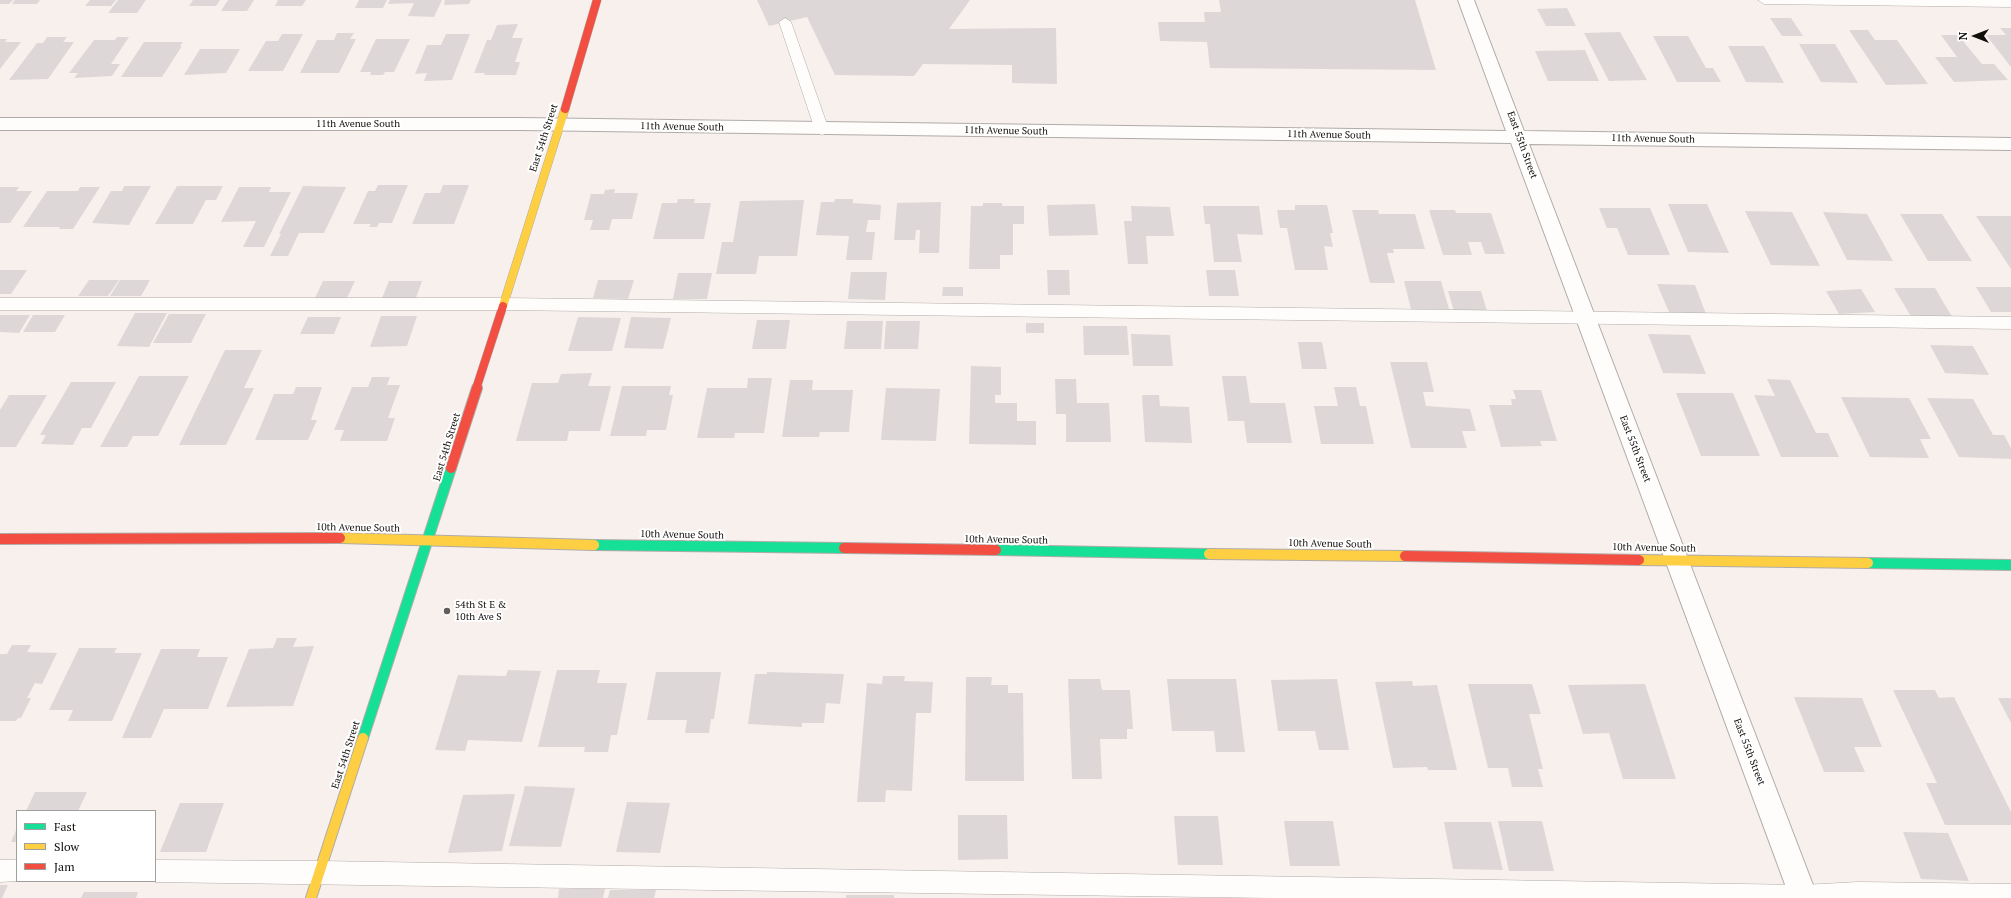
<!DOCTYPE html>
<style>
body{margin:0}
#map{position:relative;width:2011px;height:898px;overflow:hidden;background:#f7f0ec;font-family:"PT Serif",serif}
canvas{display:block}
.legend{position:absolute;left:16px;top:810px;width:140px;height:72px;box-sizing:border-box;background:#fff;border:1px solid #a09f9d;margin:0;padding:5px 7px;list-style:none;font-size:12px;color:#120e0b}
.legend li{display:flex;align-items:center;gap:8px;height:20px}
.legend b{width:20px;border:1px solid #a09f9d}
.north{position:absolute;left:1955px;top:16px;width:40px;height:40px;-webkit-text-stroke:3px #fff;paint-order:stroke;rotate:270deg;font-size:11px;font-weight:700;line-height:16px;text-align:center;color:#120e0b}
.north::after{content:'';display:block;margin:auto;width:14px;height:18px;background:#120e0b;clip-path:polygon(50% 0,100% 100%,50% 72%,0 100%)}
</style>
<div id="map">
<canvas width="2011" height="898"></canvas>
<ul class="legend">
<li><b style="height:5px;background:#16e098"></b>Fast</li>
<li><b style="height:5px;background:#ffcf43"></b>Slow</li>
<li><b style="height:5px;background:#f24e42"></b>Jam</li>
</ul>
<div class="north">N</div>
</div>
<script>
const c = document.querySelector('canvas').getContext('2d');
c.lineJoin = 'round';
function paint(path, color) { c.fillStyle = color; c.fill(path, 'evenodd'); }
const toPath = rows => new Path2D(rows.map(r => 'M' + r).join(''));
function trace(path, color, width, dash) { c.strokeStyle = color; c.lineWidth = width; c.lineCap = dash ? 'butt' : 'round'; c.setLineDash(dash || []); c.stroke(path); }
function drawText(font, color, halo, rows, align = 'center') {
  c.font = font + ' "PT Serif",serif'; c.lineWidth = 4; c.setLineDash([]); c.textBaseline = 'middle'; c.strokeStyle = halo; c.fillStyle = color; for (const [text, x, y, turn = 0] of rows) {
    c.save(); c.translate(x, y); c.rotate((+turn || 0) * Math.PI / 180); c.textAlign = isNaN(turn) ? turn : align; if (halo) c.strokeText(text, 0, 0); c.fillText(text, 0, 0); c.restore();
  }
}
const building = toPath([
 [0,0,13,0,9,4,0,4],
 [15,0,40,0,37,4,12,4],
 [90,0,116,0,111,6,85,6],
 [118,0,146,0,137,13,108,13],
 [193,0,220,0,216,6,189,6],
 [228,0,254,0,247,11,221,11],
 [278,0,306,0,302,6,275,6],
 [359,0,387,0,383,8,355,8],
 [390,0,442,0,434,17,408,16,414,3,388,4],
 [445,0,471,0,469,4,444,5],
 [757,0,970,0,949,29,1056,28,1057,84,1012,83,1012,65,923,64,914,76,835,75,807,17,769,26],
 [1219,0,1415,0,1436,70,1210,68,1207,42,1160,41,1158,22,1205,22,1204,12,1221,12],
 [1567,8,1576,26,1546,26,1537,9],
 [1770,18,1791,18,1803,36,1782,36],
 [518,24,512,38,523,38,515,62,520,62,516,75,484,75,485,73,474,73,487,40,491,40,497,25],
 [2000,28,2011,28,2011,67,1986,35,2006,35],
 [1849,30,1868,30,1875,40,1897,40,1928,84,1886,85],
 [1620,32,1647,80,1609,81,1584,33],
 [337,33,354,33,350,39,356,39,339,73,300,73,317,40,334,40],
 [282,34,303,34,283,71,248,71,266,41,278,41],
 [446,34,470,34,452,80,424,81,427,73,415,74,427,45,441,45],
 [1941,35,1958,35,1982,64,1994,64,2008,80,1954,82,1935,57,1957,57],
 [1653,36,1688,36,1706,68,1713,68,1721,82,1677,82],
 [47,37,67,37,63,42,74,42,48,79,9,80,37,43,43,43],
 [117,37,129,37,111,64,120,64,112,76,74,78,78,73,69,73,94,40,115,40],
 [0,39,7,39,5,42,21,42,0,69],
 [376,39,410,39,394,72,385,72,383,75,370,75,371,72,360,72],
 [144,42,183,42,180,46,182,46,162,77,121,77],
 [1799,44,1835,44,1858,83,1821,82],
 [1728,46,1764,46,1784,83,1746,82],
 [200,49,240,49,226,73,184,75],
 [1585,50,1599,81,1548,81,1535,51],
 [378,185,408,185,392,223,379,223,377,227,369,227,371,224,353,224,368,191,375,191],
 [443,185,469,185,454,224,412,224,425,193,440,193],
 [124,186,151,186,129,225,92,223,111,191,122,191],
 [177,186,223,186,216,200,206,200,193,224,155,224],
 [303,186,346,187,324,233,299,233,288,256,270,256,281,234,279,234],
 [0,187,19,187,16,191,32,191,10,223,0,223],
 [80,187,100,187,73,229,59,229,60,227,23,227,47,191,78,191],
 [239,187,271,187,269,192,291,192,264,247,243,247,256,221,221,222],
 [615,189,614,193,638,193,632,219,612,219,609,230,590,230,593,220,584,220,591,194,604,194,605,190],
 [678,199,695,199,694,203,711,203,704,239,653,239,662,203,677,203],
 [835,199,853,199,853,203,881,205,880,220,868,220,866,232,875,232,872,260,846,260,849,236,816,235,821,202,834,202],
 [804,200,797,256,759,256,756,274,716,274,722,242,733,242,740,201],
 [941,202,939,253,919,253,920,230,916,230,915,240,894,240,897,203],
 [983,203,1002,203,1002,206,1024,206,1024,224,1013,224,1013,255,1000,255,1000,269,969,269,971,206,983,206],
 [1095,204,1098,235,1049,236,1047,205],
 [1668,204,1707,204,1729,253,1688,252],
 [1295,205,1327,205,1333,233,1330,233,1333,247,1324,246,1328,270,1295,270,1287,228,1280,228,1277,210,1295,210],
 [1131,206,1170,207,1174,236,1146,236,1148,264,1128,264,1124,221,1132,221],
 [1203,206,1259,206,1263,235,1237,234,1242,262,1214,262,1210,224,1205,224],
 [1599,208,1650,208,1670,255,1628,255,1617,228,1607,228],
 [1352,210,1378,210,1379,214,1415,214,1425,249,1393,249,1394,253,1387,253,1395,283,1370,283],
 [1429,210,1455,210,1456,213,1491,213,1505,254,1485,254,1481,242,1468,242,1472,255,1443,255],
 [1745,211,1792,212,1820,266,1771,265],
 [1823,212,1867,214,1893,261,1847,260],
 [1900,214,1942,214,1972,261,1928,261],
 [1976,216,2011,216,2011,269],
 [0,270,27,270,11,294,0,294],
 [1047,270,1069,270,1070,295,1048,295],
 [1206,270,1235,270,1239,296,1209,296],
 [851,272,887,272,885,300,848,299],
 [678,273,712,273,707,299,673,299],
 [89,280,119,280,108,296,78,296],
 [120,280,150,280,141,296,110,296],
 [598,280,634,280,628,299,593,298],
 [323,281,355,281,347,298,315,298],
 [389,281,422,281,416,298,382,298],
 [1404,281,1441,281,1449,309,1411,309],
 [1657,284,1695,285,1706,314,1669,312],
 [943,287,963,287,963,296,942,296],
 [1976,287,2011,287,2011,312,1991,312],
 [1894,288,1935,288,1954,320,1913,320],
 [1861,289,1875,312,1839,314,1826,291],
 [1448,291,1481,291,1487,311,1454,311],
 [135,313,167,313,149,347,117,346],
 [169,314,206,314,191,343,153,343],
 [0,315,30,315,19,333,0,332],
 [33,315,65,315,55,332,23,332],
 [381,316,417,316,407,346,370,347],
 [308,317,341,317,334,334,300,334],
 [578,317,621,318,612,351,568,351],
 [631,317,671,318,663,349,624,348],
 [757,320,790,320,786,349,752,349],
 [847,321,883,321,881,349,844,349],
 [886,321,920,321,918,349,884,349],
 [1026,323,1044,323,1044,333,1026,333],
 [1083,326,1127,326,1129,355,1084,355],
 [1131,334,1170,335,1173,366,1133,366],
 [1648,334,1690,335,1706,374,1663,373],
 [1298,342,1322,342,1327,369,1302,369],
 [1930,345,1973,346,1989,375,1945,373],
 [225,350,262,350,244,388,254,388,226,445,179,445],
 [1390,362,1427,362,1434,392,1423,392,1426,406,1470,409,1476,431,1462,431,1467,448,1411,448],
 [971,366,1001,367,1001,395,995,395,995,403,1017,403,1017,421,1036,421,1036,445,969,444],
 [592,373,588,386,611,386,600,431,569,431,567,441,516,441,532,383,558,383,561,374],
 [139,376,189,376,158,436,133,436,127,447,100,447],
 [1222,376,1246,376,1250,403,1285,403,1292,443,1247,443,1244,421,1228,421],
 [372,377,390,377,387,385,400,385,388,418,395,418,387,441,340,441,344,430,334,430,352,387,368,387],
 [748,378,772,378,764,433,735,433,734,438,697,438,707,388,747,388],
 [1055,379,1076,379,1077,403,1109,403,1111,442,1066,442,1066,414,1056,414],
 [1767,379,1790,380,1816,433,1828,433,1839,457,1781,457,1754,395,1775,396],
 [790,380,813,380,812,390,853,390,849,432,820,432,819,437,782,437],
 [71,382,116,382,91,428,82,428,73,445,41,444,46,435,40,435],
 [622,386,671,386,669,395,673,395,666,430,647,430,646,436,610,436],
 [296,387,322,387,311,420,317,420,308,440,255,440,274,394,293,394],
 [1334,387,1356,387,1360,406,1366,406,1374,444,1321,444,1314,406,1338,406],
 [886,388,940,389,936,441,881,440],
 [1513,390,1541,390,1557,441,1540,441,1542,446,1501,447,1489,405,1512,405,1511,399,1516,399],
 [1676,393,1733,393,1760,456,1701,456],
 [9,395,47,395,16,447,0,447,0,410],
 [1142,395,1159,395,1160,406,1189,407,1192,443,1145,442],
 [1841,397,1909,398,1931,439,1920,439,1929,458,1870,457],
 [1927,398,1973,399,1993,435,2004,435,2011,448,2011,459,1959,457],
 [277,638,297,638,293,647,314,646,293,706,226,707,249,649,273,648],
 [12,645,31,645,27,652,57,653,42,684,35,683,27,698,31,698,21,718,18,718,16,721,0,721,0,654,7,654],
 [79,648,117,648,114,653,142,653,112,721,68,721,73,710,49,710],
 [161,649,200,649,197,657,228,657,208,709,164,709,151,738,122,738],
 [508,670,541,671,522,742,468,740,465,751,435,750,458,675,506,676],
 [557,670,600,670,597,683,627,683,617,735,611,735,608,752,584,752,585,747,538,747],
 [656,672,721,672,714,719,711,719,709,733,685,733,687,720,647,720],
 [767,672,844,674,840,704,826,703,824,723,802,723,802,727,748,724,755,674,767,674],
 [883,676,905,676,904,681,933,682,931,713,916,713,912,791,886,790,885,802,857,802,867,683,882,684],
 [966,677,992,677,991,685,1008,685,1008,693,1023,693,1024,781,965,781],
 [1068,679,1100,679,1102,690,1130,690,1133,729,1127,729,1127,739,1100,739,1102,779,1072,779],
 [1167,679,1236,679,1245,752,1216,752,1214,731,1172,731],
 [1337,679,1349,750,1319,750,1315,731,1278,731,1271,680],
 [1412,681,1413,686,1437,685,1457,770,1428,770,1427,767,1393,768,1375,682],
 [1468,684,1532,684,1541,714,1529,714,1543,769,1538,769,1543,787,1512,787,1508,768,1488,768],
 [1645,684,1676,779,1623,779,1609,733,1583,734,1568,685],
 [1893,690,1935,690,1939,698,1954,697,2011,812,2011,825,1945,825,1926,783,1937,783],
 [1794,697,1862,698,1882,747,1854,747,1865,772,1824,772],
 [1998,698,2011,698,2011,723],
 [525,786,575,788,561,847,509,846],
 [35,792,87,792,78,811,26,811],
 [515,794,502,851,448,853,463,795],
 [627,802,670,803,660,853,616,852],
 [180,803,224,803,206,852,160,852],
 [958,815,1007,815,1008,859,958,860],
 [1174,816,1218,816,1223,865,1178,865],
 [1284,821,1333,821,1340,866,1290,866],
 [1498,821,1542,821,1554,871,1509,871],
 [1444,822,1491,822,1503,870,1453,869],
 [17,828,17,842,11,842],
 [1903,832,1948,833,1969,881,1921,879],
 [0,885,8,885,2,898,0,898],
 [559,889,605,889,603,898,558,898],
 [610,890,656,890,654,898,608,898],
 [84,892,138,892,136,898,81,898],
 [846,895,894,895,894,898,846,898]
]);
const lane = toPath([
 [1758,0,2011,0,2011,7,1764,4,1758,0],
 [785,18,791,22,829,130,827,133,822,135,817,133,815,130,779,22,785,18],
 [0,298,503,298,2011,317,2011,329,503,310,0,310,0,298],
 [0,860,17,860,17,881,18,881,0,882,0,860],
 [155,860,319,861,1803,885,1858,882,2011,884,2011,898,1272,898,155,882,154,881,155,881,155,860]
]);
const street = toPath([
 [1458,0,1474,0,1524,131,2011,138,2011,150,1529,144,1818,898,1790,898,1511,143,521,130,0,130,0,118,521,118,1506,131,1458,0]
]);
const fast = toPath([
 [594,545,844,548],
 [996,550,1209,554],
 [1868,563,2011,565],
 [363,738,451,468]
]);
const slowFar1 = toPath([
 [503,306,565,109]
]);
const slow = toPath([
 [340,538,594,545],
 [1209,554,1405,556],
 [1639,560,1868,563],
 [311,898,363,738]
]);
const jamFar1 = toPath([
 [565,109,597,0],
 [476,389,503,306]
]);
const jam = toPath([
 [451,468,477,388],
 [0,539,340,538],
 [844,548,996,550],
 [1405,556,1639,560]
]);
const markers = [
 [447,611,4,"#625d5a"]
];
const streetNames = [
 ["11th Avenue South",358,124],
 ["11th Avenue South",682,127,1],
 ["11th Avenue South",1006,131,1],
 ["11th Avenue South",1329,135,1],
 ["East 54th Street",544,138,-72],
 ["11th Avenue South",1653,139,1],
 ["East 55th Street",1522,145,70],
 ["East 54th Street",447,447,-73],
 ["East 55th Street",1635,449,69],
 ["10th Avenue South",358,528,1],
 ["10th Avenue South",682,535,1],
 ["10th Avenue South",1006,540,1],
 ["10th Avenue South",1330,544,1],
 ["10th Avenue South",1654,548,1],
 ["East 55th Street",1749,752,69],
 ["East 54th Street",346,755,-72]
];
const poiNames = [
 ["54th St E &",455,605],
 ["10th Ave S",455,617]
];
paint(building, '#ddd8d7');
trace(lane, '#b1aba8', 1);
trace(street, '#b1aba8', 2);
trace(fast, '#b1aba8', 12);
trace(slowFar1, '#b1aba8', 9);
trace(slow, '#b1aba8', 12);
trace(jamFar1, '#b1aba8', 9);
trace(jam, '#b1aba8', 12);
paint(lane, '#fefdfc');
paint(street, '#fefdfc');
trace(fast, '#16e098', 10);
trace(slowFar1, '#ffcf43', 8);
trace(slow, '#ffcf43', 10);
trace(jamFar1, '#f24e42', 8);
trace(jam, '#f24e42', 10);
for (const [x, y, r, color] of markers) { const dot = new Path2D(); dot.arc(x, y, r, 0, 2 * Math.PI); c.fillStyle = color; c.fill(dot); trace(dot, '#fff', 1.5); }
drawText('10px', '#120e0b', '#fff', streetNames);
drawText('10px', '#120e0b', '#fff', poiNames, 'left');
</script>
